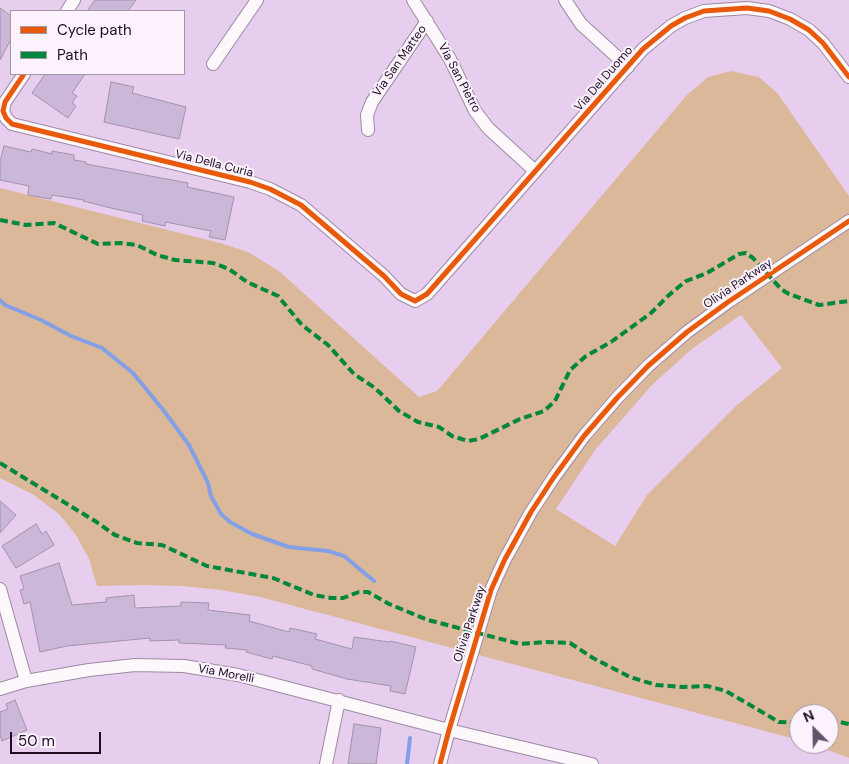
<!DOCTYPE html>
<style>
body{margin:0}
#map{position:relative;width:849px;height:764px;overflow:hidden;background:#e8ceee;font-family:"DM Sans",sans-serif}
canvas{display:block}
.legend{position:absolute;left:10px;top:10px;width:175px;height:65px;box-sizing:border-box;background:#fbf2fd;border:1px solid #a396a5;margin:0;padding:6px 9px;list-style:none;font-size:15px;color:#1e0d22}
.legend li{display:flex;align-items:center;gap:10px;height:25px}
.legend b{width:25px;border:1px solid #a396a5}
.north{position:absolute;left:789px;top:704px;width:50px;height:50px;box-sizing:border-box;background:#fbf2fd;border:1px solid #a396a5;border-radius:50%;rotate:337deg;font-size:14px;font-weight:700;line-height:20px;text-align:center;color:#1e0d22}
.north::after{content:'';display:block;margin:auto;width:18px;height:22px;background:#655169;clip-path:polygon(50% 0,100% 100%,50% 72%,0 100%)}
.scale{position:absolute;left:10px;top:732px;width:91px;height:22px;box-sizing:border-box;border:2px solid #1e0d22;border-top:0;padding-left:6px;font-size:15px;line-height:18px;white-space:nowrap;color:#1e0d22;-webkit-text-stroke:4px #fbf2fd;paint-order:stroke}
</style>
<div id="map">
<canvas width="849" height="764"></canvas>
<ul class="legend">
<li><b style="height:6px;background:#e8590c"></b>Cycle path</li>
<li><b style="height:6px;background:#00873e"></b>Path</li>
</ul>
<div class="north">N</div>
<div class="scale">50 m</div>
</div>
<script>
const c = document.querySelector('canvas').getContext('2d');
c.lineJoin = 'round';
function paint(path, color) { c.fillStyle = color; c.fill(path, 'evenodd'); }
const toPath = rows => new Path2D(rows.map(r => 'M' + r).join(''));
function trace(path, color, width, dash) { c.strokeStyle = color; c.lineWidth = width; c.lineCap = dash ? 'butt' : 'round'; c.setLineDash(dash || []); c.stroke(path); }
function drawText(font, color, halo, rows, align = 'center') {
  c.font = font + ' "DM Sans",sans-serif'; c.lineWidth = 4; c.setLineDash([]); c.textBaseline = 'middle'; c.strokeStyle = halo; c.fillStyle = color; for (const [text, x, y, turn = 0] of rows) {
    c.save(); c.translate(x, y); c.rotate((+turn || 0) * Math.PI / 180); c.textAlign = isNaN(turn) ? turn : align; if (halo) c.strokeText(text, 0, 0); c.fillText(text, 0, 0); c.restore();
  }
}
const green = toPath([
 [731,71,759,77,778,94,849,196,849,758,811,744,829,744,829,714,799,714,799,740,260,597,221,590,182,586,144,585,97,586,89,559,76,535,60,515,34,495,0,478,0,188,220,243,248,252,279,271,419,397,437,391,686,96,708,77],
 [741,315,782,368,736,406,647,495,615,546,556,509,595,450,652,385,693,348]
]);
const stream = toPath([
 [0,300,5,305,41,320,71,336,102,348,133,373,164,411,189,445,208,483,211,496,221,514,230,522,252,534,289,547,328,551,344,556,374,581],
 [407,764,410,738]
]);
const building = toPath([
 [95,0,136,0,128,11,87,11,95,0],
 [0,8,11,16,11,39,0,60,0,8],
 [45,74,85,74,72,93,77,96,72,103,76,106,68,118,32,93,45,74],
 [111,82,134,87,132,93,186,107,179,139,104,122,111,82],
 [4,146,31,152,32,149,52,154,52,151,74,155,74,160,86,162,86,164,188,183,187,187,234,197,225,240,209,237,211,231,166,222,165,226,142,221,143,215,111,208,83,201,84,200,52,195,51,199,28,195,29,186,0,180,0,162,4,146],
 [0,501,16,515,0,533,0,501],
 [36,524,42,534,46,531,54,545,16,568,2,546,36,524],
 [59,563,72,605,106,602,106,598,134,595,135,608,181,606,181,602,209,603,208,610,250,615,249,621,289,632,290,628,317,634,315,639,352,649,354,637,389,642,390,641,416,647,405,694,390,691,391,686,347,679,312,669,312,666,273,656,272,659,246,652,247,650,225,648,226,645,179,643,179,640,150,641,150,638,67,646,40,652,30,602,24,604,20,590,24,589,20,576,59,563],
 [15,700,27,730,2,741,0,735,0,712,8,709,6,704,15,700],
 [354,724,381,728,376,764,348,764,354,724]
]);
const minor = toPath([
 [413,0,450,59,475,111,488,128,535,171],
 [565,0,581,24,628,67],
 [67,11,74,0],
 [213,64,257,0],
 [24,74,5,102,3,111,6,118,12,124,250,182,270,189,301,205,384,276,401,294,415,301,427,294,643,49,671,26,685,18,704,11,747,8,769,11,790,19,809,30,823,43,849,77],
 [368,130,367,115,372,102,427,21],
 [0,589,26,681],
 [0,689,26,681,89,670,135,665,184,666,238,675,449,730,592,764],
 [326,764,339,700],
 [440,764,449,730,491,590,505,559,531,512,554,477,584,436,617,398,648,366,687,332,728,302,849,221]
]);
const quiet = toPath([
 [0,220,26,225,54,223,98,244,121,243,137,245,157,255,175,260,213,263,229,269,247,282,278,296,302,325,328,345,354,374,375,388,399,411,418,422,439,427,452,436,468,441,479,439,520,419,544,411,555,401,570,370,586,356,611,342,651,313,669,295,686,281,707,273,739,254,746,253,753,258,781,289,789,294,819,305,849,301],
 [0,463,95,521,115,535,137,543,162,545,207,566,273,578,314,595,331,598,343,598,359,592,368,592,389,604,428,620,520,644,546,642,570,643,593,658,630,677,656,685,683,687,707,686,726,691,779,722,799,723],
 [829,721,840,722,849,724]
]);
const cycleway = toPath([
 [24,74,5,102,3,111,6,118,12,124,250,182,270,189,301,205,384,276,401,294,415,301,427,294,643,49,671,26,685,18,704,11,747,8,769,11,790,19,809,30,823,43,849,77],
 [440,764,449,730,491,590,505,559,531,512,554,477,584,436,617,398,648,366,687,332,728,302,849,221]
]);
const streetNames = [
 ["Via San Matteo",400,61,-55],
 ["Via San Pietro",459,78,62],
 ["Via Del Duomo",604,79,-49],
 ["Via Della Curia",214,164,14],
 ["Olivia Parkway",738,284,-34],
 ["Olivia Parkway",470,624,-72],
 ["Via Morelli",226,674,11]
];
paint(green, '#dcb89a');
trace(stream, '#83a0e6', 4);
paint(building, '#cbb8d9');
trace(building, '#a292ab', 1);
trace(minor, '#9d8aa2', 14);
trace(minor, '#fcf8fc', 12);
trace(quiet, '#00873e', 4, [8, 4]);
trace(cycleway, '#e8590c', 5);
drawText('12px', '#1e0d22', '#fbf2fd', streetNames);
</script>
